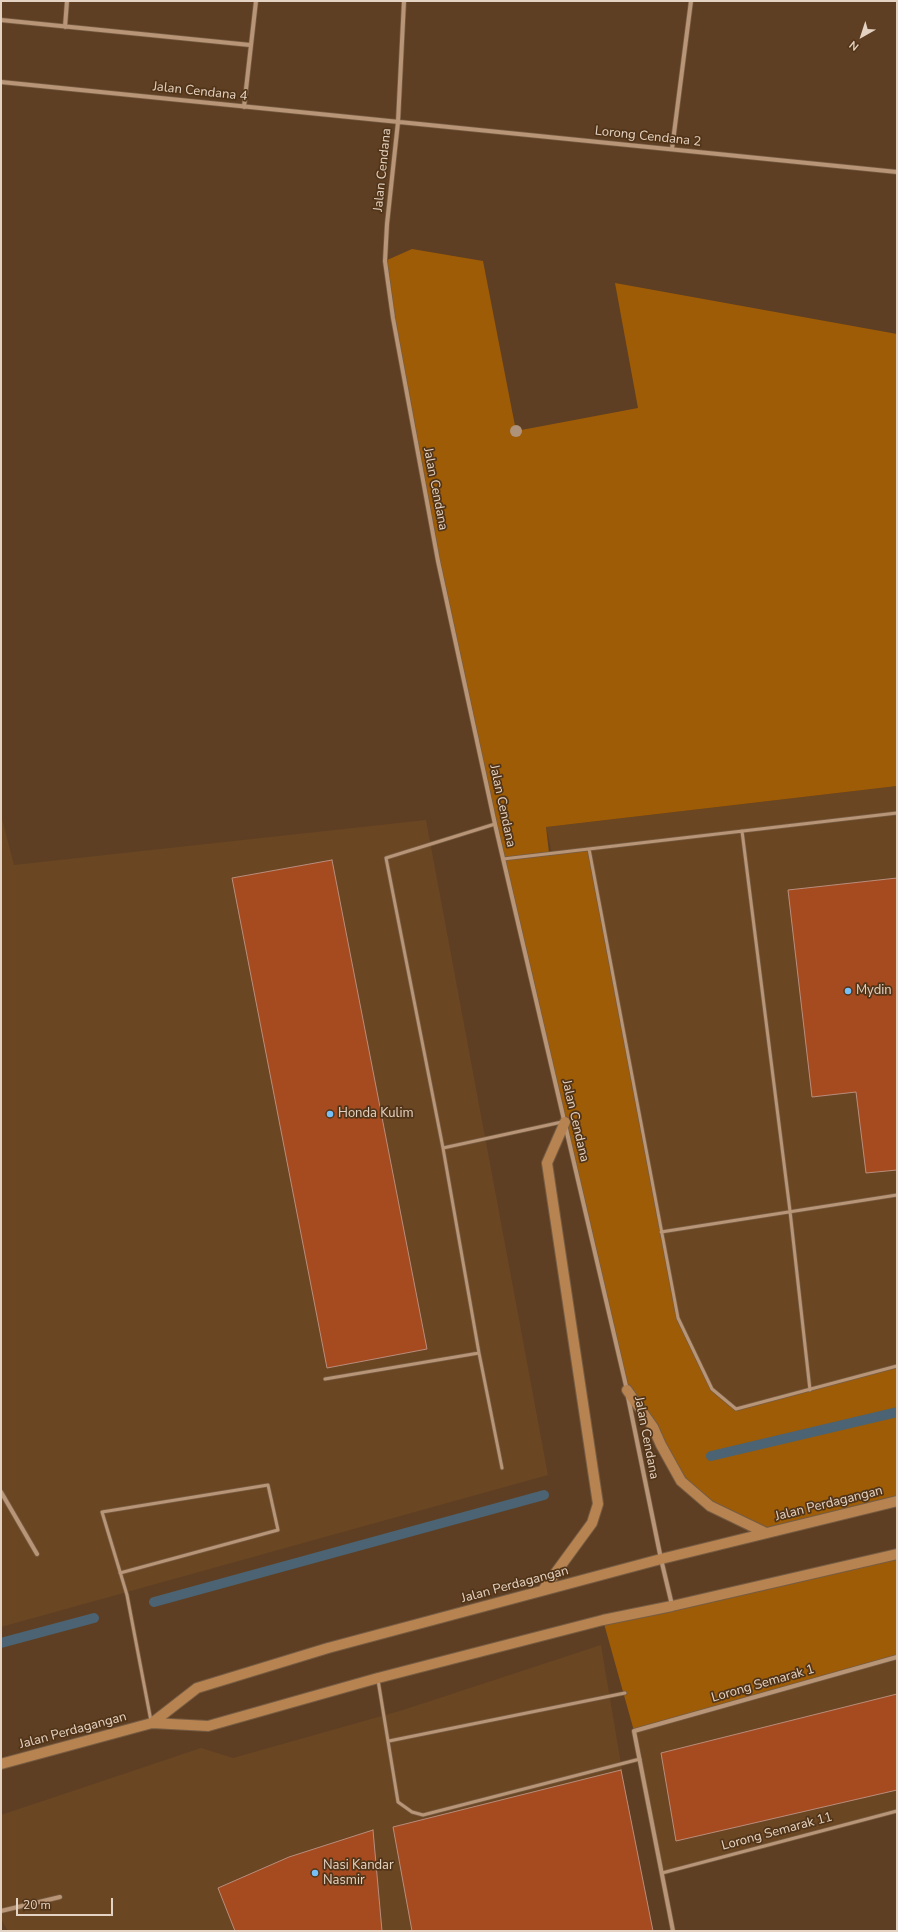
<!DOCTYPE html>
<style>
body{margin:0}
#map{position:relative;width:898px;height:1932px;overflow:hidden;background:#5e3f23;font-family:"Nunito Sans",sans-serif}
canvas{display:block}
.frame{position:absolute;inset:0;border:2px solid #e4d2c2;pointer-events:none}
.north{position:absolute;left:842px;top:16px;width:40px;height:40px;-webkit-text-stroke:3px #523518;paint-order:stroke;rotate:219deg;font-size:11px;font-weight:700;line-height:16px;text-align:center;color:#e4d2c2}
.north::after{content:'';display:block;margin:auto;width:14px;height:18px;background:#e4d2c2;clip-path:polygon(50% 0,100% 100%,50% 72%,0 100%)}
.scale{position:absolute;left:16px;top:1898px;width:97px;height:18px;box-sizing:border-box;border:2px solid #e4d2c2;border-top:0;padding-left:5px;font-size:12px;line-height:14px;white-space:nowrap;color:#e4d2c2;-webkit-text-stroke:3px #523518;paint-order:stroke}
</style>
<div id="map">
<canvas width="898" height="1932"></canvas>
<div class="frame"></div>
<div class="north">N</div>
<div class="scale">20 m</div>
</div>
<script>
const c = document.querySelector('canvas').getContext('2d');
c.lineJoin = 'round';
function paint(path, color) { c.fillStyle = color; c.fill(path, 'evenodd'); }
const toPath = rows => new Path2D(rows.map(r => 'M' + r).join(''));
function trace(path, color, width, dash) { c.strokeStyle = color; c.lineWidth = width; c.lineCap = dash ? 'butt' : 'round'; c.setLineDash(dash || []); c.stroke(path); }
function drawText(font, color, halo, rows, align = 'center') {
  c.font = font + ' "Nunito Sans",sans-serif'; c.lineWidth = 3.5; c.setLineDash([]); c.textBaseline = 'middle'; c.strokeStyle = halo; c.fillStyle = color; for (const [text, x, y, turn = 0] of rows) {
    c.save(); c.translate(x, y); c.rotate((+turn || 0) * Math.PI / 180); c.textAlign = isNaN(turn) ? turn : align; if (halo) c.strokeText(text, 0, 0); c.fillText(text, 0, 0); c.restore();
  }
}
const built = toPath([
 [897,786,897,1389,681,1415,546,827],
 [1,815,14,865,426,820,548,1475,1,1627],
 [897,1554,897,1810,662,1873,634,1731,604,1614,672,1606],
 [601,1645,649,1931,8,1931,1,1919,1,1815,201,1748,233,1758,403,1710]
]);
const green = toPath([
 [412,249,483,261,516,431,638,408,615,283,897,334,897,786,546,827,549,853,589,849,678,1318,712,1389,736,1409,897,1366,897,1501,766,1533,710,1506,681,1481,627,1390,503,859,438,561,411,419,385,261],
 [897,1554,897,1657,634,1731,603,1620]
]);
const stream = toPath([
 [711,1456,897,1412],
 [154,1602,544,1495],
 [1,1643,94,1618]
]);
const building = toPath([
 [332,860,427,1349,327,1368,232,878,332,860],
 [897,878,897,1170,866,1173,856,1092,812,1097,788,890,897,878],
 [897,1694,897,1790,676,1841,661,1753,897,1694],
 [621,1770,653,1931,412,1931,393,1827,621,1770],
 [373,1830,382,1931,235,1931,218,1888,289,1857,373,1830]
]);
const service = toPath([
 [495,824,386,858,443,1148,479,1353,502,1468],
 [742,831,790,1211,810,1390],
 [589,849,678,1318,712,1389,736,1409,897,1366],
 [503,859,897,813],
 [443,1148,562,1122],
 [661,1232,897,1195],
 [325,1379,479,1353],
 [120,1573,278,1530,268,1485,102,1512,127,1595,151,1721],
 [378,1680,398,1802,412,1812,423,1815,640,1759],
 [389,1741,625,1693],
 [662,1873,897,1811]
]);
const minor = toPath([
 [404,1,398,122,387,224,385,261,393,318,438,561,495,824,627,1390],
 [1,20,250,45],
 [65,27,67,1],
 [1,82,897,172],
 [244,107,256,1],
 [672,149,691,1],
 [628,1397,661,1559,672,1605],
 [1,1492,37,1554],
 [1,1911,60,1897],
 [673,1931,634,1731,897,1657]
]);
const primary = toPath([
 [627,1390,653,1427,661,1445,681,1481,710,1506,766,1533],
 [543,1590,592,1523,598,1504,547,1163,565,1122],
 [152,1723,197,1688,328,1648,661,1559,897,1501],
 [1,1764,152,1723,208,1726,378,1678,603,1620,672,1606,897,1554]
]);
const trees = [
 [516,431]
];
const markers = [
 [848,991,4,"#77bff7"],
 [330,1114,4,"#77bff7"],
 [315,1873,4,"#77bff7"]
];
const streetNames = [
 ["Jalan Cendana 4",200,92,6],
 ["Lorong Cendana 2",648,137,6],
 ["Jalan Cendana",383,170,-84],
 ["Jalan Cendana",435,489,79],
 ["Jalan Cendana",502,806,78],
 ["Jalan Cendana",575,1121,77],
 ["Jalan Cendana",646,1438,79],
 ["Jalan Perdagangan",829,1504,-14],
 ["Jalan Perdagangan",515,1585,-15],
 ["Lorong Semarak 1",763,1684,-16],
 ["Jalan Perdagangan",73,1731,-15],
 ["Lorong Semarak 11",777,1832,-15]
];
const poiNames = [
 ["Mydin",856,991],
 ["Honda Kulim",338,1114],
 ["Nasi Kandar",323,1866],
 ["Nasmir",323,1881]
];
paint(built, '#6a4623');
paint(green, '#9f5c06');
trace(stream, '#4b6372', 10);
paint(building, '#a64b20');
trace(building, '#b98d7b', 1);
trace(service, '#765c43', 4.5);
trace(minor, '#765c43', 5.5);
trace(primary, '#765c43', 12);
trace(service, '#b89576', 3);
trace(minor, '#b89576', 4);
trace(primary, '#b78350', 10);
c.fillStyle = '#ae937a';
for (const [x, y] of trees) { c.beginPath(); c.arc(x, y, 6, 0, 2 * Math.PI); c.fill(); }
for (const [x, y, r, color] of markers) { const dot = new Path2D(); dot.arc(x, y, r, 0, 2 * Math.PI); c.fillStyle = color; c.fill(dot); trace(dot, '#523518', 1.5); }
drawText('13px', '#e4d2c2', '#523518', streetNames);
drawText('13px', '#e4d2c2', '#523518', poiNames, 'left');
</script>
